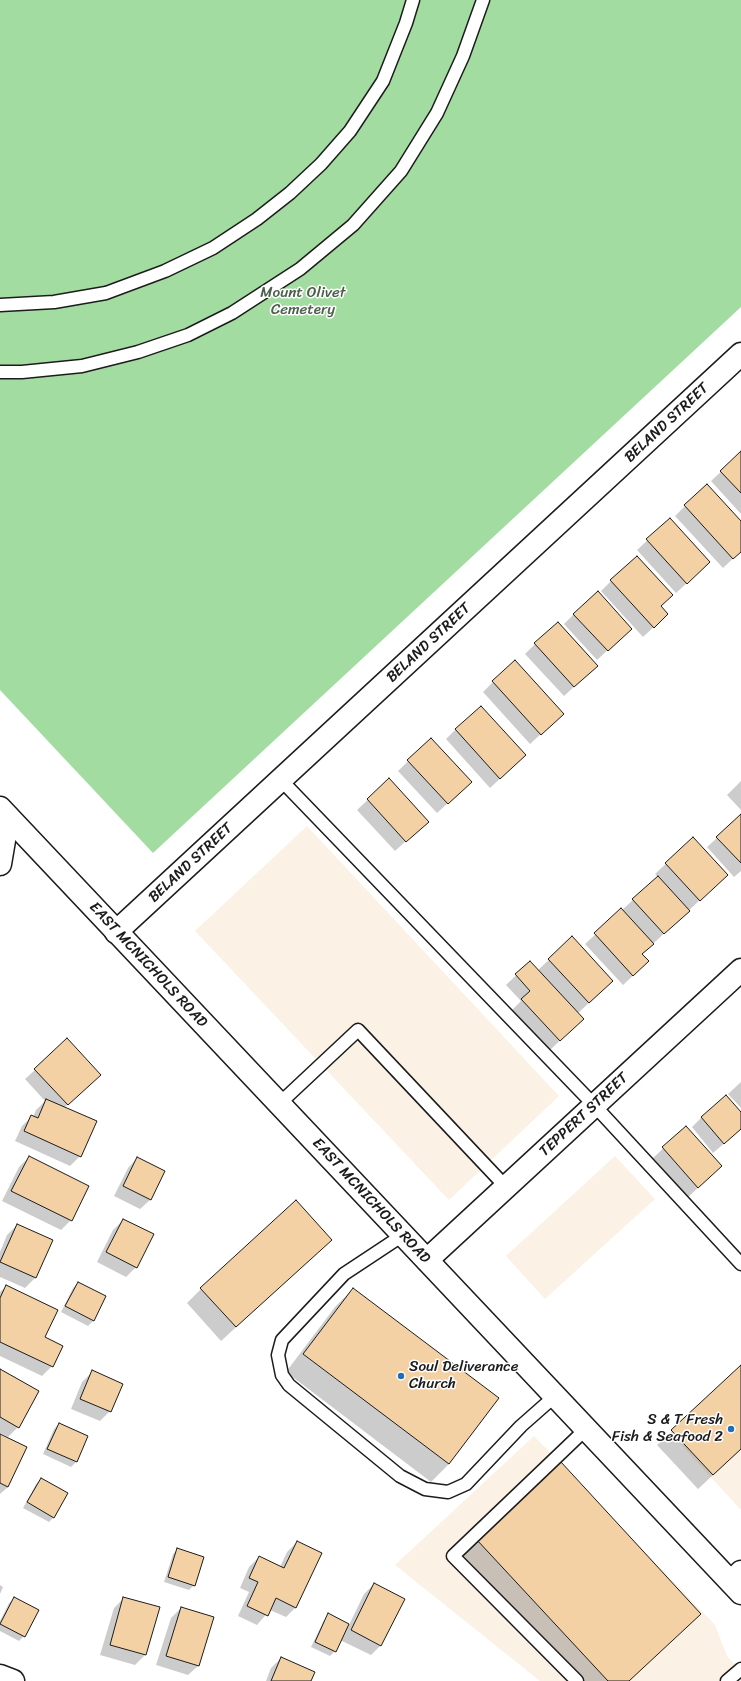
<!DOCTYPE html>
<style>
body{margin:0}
canvas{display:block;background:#fff}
</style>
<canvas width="741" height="1681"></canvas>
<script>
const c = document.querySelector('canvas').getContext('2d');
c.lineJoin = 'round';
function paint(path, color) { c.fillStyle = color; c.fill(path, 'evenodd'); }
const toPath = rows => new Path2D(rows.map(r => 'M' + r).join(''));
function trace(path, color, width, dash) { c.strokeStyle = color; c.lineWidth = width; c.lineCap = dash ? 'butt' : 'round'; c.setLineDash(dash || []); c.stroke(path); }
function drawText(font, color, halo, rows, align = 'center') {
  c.font = font + ' Sriracha,sans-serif'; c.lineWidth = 3; c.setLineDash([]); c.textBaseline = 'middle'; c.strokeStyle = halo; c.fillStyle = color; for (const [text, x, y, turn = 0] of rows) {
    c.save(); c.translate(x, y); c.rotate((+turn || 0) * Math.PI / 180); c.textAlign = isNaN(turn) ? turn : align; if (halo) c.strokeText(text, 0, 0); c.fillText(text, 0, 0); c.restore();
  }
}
const built = toPath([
 [307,826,559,1096,449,1200,195,931],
 [615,1156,655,1199,545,1299,506,1256],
 [741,1375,741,1510,674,1437],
 [534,1436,715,1625,727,1656,741,1671,741,1681,540,1681,395,1565]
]);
const green = toPath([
 [0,0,741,0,741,307,153,853,0,690]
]);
const shadow = toPath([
 [741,453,741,514,711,481],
 [685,506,741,523,741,551,723,568,675,516],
 [670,519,699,572,676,593,637,550],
 [611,581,660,607,657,624,643,637,601,591],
 [574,614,621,638,597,660,564,624],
 [535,644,587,675,564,696,525,654],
 [493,682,552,724,530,744,483,692],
 [456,729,515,765,490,788,446,739],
 [431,739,461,791,437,813,398,771],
 [389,780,417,831,395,851,357,810],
 [741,781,741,810,727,795],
 [741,816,741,871,734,877,707,847],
 [692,839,716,885,641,955,638,971,623,985,585,944,658,877,655,874],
 [572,938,602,991,578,1013,583,1019,550,1050,512,1010,521,1001,506,985,530,962,538,970],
 [35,1070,90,1085,64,1108,80,1156,70,1166,15,1141,22,1126,32,1116,33,1117,36,1110,45,1101,25,1079],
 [741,1082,741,1108,728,1094],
 [741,1114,741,1129,713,1153,692,1127,701,1118],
 [686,1127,711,1176,688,1197,653,1158],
 [29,1157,71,1220,61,1230,2,1201,19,1167],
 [137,1158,150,1200,140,1209,114,1196,128,1168],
 [123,1220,136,1267,126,1277,97,1262,113,1230],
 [17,1225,51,1241,35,1278,25,1288,0,1277,0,1252,7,1235],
 [316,1254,221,1341,187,1303,201,1289],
 [78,1283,105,1297,93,1321,88,1326,61,1312,73,1288],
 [7,1286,43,1337,52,1366,42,1376,0,1356,0,1292],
 [353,1289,449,1464,431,1482,286,1372,335,1307],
 [741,1367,741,1449,698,1489,657,1445],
 [0,1370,18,1427,8,1437,0,1433],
 [92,1372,110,1411,100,1421,71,1409,82,1382],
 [59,1424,87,1437,76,1462,71,1467,43,1454,54,1429],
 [0,1436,8,1487,0,1494],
 [561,1464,629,1681,580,1681,463,1555],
 [41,1479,54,1517,49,1522,23,1508,36,1484],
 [297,1542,296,1607,286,1617,270,1610,257,1625,238,1616,249,1592,240,1588,249,1567,259,1557,280,1567,287,1552],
 [178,1549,194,1585,189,1590,164,1582,173,1554],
 [374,1584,381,1645,371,1655,340,1640,335,1651,330,1656,311,1647,324,1620,329,1615,349,1625,364,1594],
 [0,1585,3,1587,0,1594],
 [124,1598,158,1608,145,1655,135,1665,100,1655,114,1608],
 [14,1599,24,1636,19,1641,0,1631,0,1621,9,1603],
 [181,1608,198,1666,188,1675,156,1665,171,1618],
 [281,1658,310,1681,266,1681,271,1668]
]);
const building = toPath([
 [741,451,741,493,720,471,741,451],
 [707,484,741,521,741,552,733,559,684,505,707,484],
 [670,518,710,562,687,584,646,539,670,518],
 [637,556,673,595,661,606,668,614,654,628,610,580,637,556],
 [598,591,632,629,608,651,573,614,598,591],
 [558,622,598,666,574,687,534,643,558,622],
 [515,660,564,714,541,735,492,681,515,660],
 [481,706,526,755,500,779,455,729,481,706],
 [431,738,472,782,448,804,407,760,431,738],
 [389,778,429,822,406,842,367,799,389,778],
 [741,814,741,863,716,837,741,814],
 [693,837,728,875,700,901,665,863,693,837],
 [658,876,690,911,664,934,632,899,658,876],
 [621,908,654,944,642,954,649,961,633,976,594,933,621,908],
 [572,936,613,981,589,1003,548,959,572,936],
 [530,961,584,1019,560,1041,521,999,530,991,515,974,530,961],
 [67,1038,101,1075,68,1105,34,1069,67,1038],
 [726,1095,741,1112,741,1129,724,1144,701,1117,726,1095],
 [46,1099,97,1121,81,1157,24,1131,31,1115,38,1118,46,1099],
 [686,1126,722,1166,698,1188,662,1147,686,1126],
 [29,1156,89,1186,72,1221,11,1191,29,1156],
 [137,1157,165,1171,151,1200,123,1186,137,1157],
 [296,1200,332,1240,236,1327,200,1288,296,1200],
 [123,1219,154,1234,137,1268,106,1252,123,1219],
 [17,1224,53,1240,36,1278,0,1262,17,1224],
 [78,1282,106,1296,94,1321,65,1306,78,1282],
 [6,1285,58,1310,45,1337,63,1346,53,1367,0,1342,0,1298,6,1285],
 [353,1288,499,1398,449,1464,303,1354,353,1288],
 [741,1365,741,1449,713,1475,671,1430,741,1365],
 [0,1369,39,1391,19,1428,0,1417,0,1369],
 [92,1370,123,1384,111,1412,80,1399,92,1370],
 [59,1423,88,1436,77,1462,47,1449,59,1423],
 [0,1434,27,1447,8,1487,0,1483,0,1434],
 [561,1462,701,1614,629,1681,608,1681,477,1540,561,1462],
 [41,1478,68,1493,54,1518,27,1502,41,1478],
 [297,1541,322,1553,296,1608,276,1598,268,1616,247,1606,258,1582,249,1578,259,1556,284,1568,297,1541],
 [177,1548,204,1557,195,1586,168,1577,177,1548],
 [374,1583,405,1599,381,1646,351,1630,374,1583],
 [14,1597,39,1610,25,1637,0,1624,14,1597],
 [123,1597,160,1607,146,1655,110,1645,123,1597],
 [181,1607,214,1617,199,1666,166,1656,181,1607],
 [328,1613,349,1624,336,1652,315,1642,328,1613],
 [281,1657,315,1672,311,1681,271,1681,281,1657]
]);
const service = toPath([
 [0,305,54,302,106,293,165,271,213,248,257,219,290,193,321,164,350,131,383,81,406,23,413,0],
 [0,372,22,372,82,366,138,352,188,335,232,313,300,269,353,225,401,171,437,113,463,56,483,0],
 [281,780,594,1105,741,1264],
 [279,1104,358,1030,506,1187],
 [403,1235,344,1274,282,1340,278,1355,282,1375,289,1385,400,1476,425,1489,448,1492,466,1484,521,1426,555,1396],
 [577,1681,453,1556,586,1429],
 [727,1681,741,1669]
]);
const minor = toPath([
 [0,864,8,817],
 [116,932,741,354],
 [427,1260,741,970],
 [731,1582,741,1572],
 [0,1676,13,1681]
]);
const tertiary = toPath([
 [0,808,741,1593]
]);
const markers = [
 [401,1376,4,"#1f6fb2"],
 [731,1429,4,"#1f6fb2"]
];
const parkNames = [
 ["Mount Olivet",303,293],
 ["Cemetery",303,310]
];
const streetNames = [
 ["BELAND STREET",667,423,-43],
 ["BELAND STREET",429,643,-43],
 ["BELAND STREET",191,863,-43],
 ["EAST MCNICHOLS ROAD",148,965,47],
 ["TEPPERT STREET",584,1115,-43],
 ["EAST MCNICHOLS ROAD",371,1201,47]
];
const poiNames = [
 ["Soul Deliverance",409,1367],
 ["Church",409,1384],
 ["S & T Fresh",723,1420,"right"],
 ["Fish & Seafood 2",723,1437,"right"]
];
paint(built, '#fbf1e4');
paint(green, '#a2dca1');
paint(shadow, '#0003');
paint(building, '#f3d1a4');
trace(building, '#1c1c1c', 1);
trace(service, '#1c1c1c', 15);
trace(minor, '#1c1c1c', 25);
trace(tertiary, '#1c1c1c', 25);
trace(service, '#fff', 12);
trace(minor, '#fff', 22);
trace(tertiary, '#fff', 22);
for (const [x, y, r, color] of markers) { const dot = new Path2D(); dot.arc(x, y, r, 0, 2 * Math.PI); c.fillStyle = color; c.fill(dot); trace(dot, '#fff', 1.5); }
drawText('15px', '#4b5f4b', '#fff', parkNames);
drawText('15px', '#1c1c1c', '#fff', streetNames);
drawText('15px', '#1c1c1c', '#fff', poiNames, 'left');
</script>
